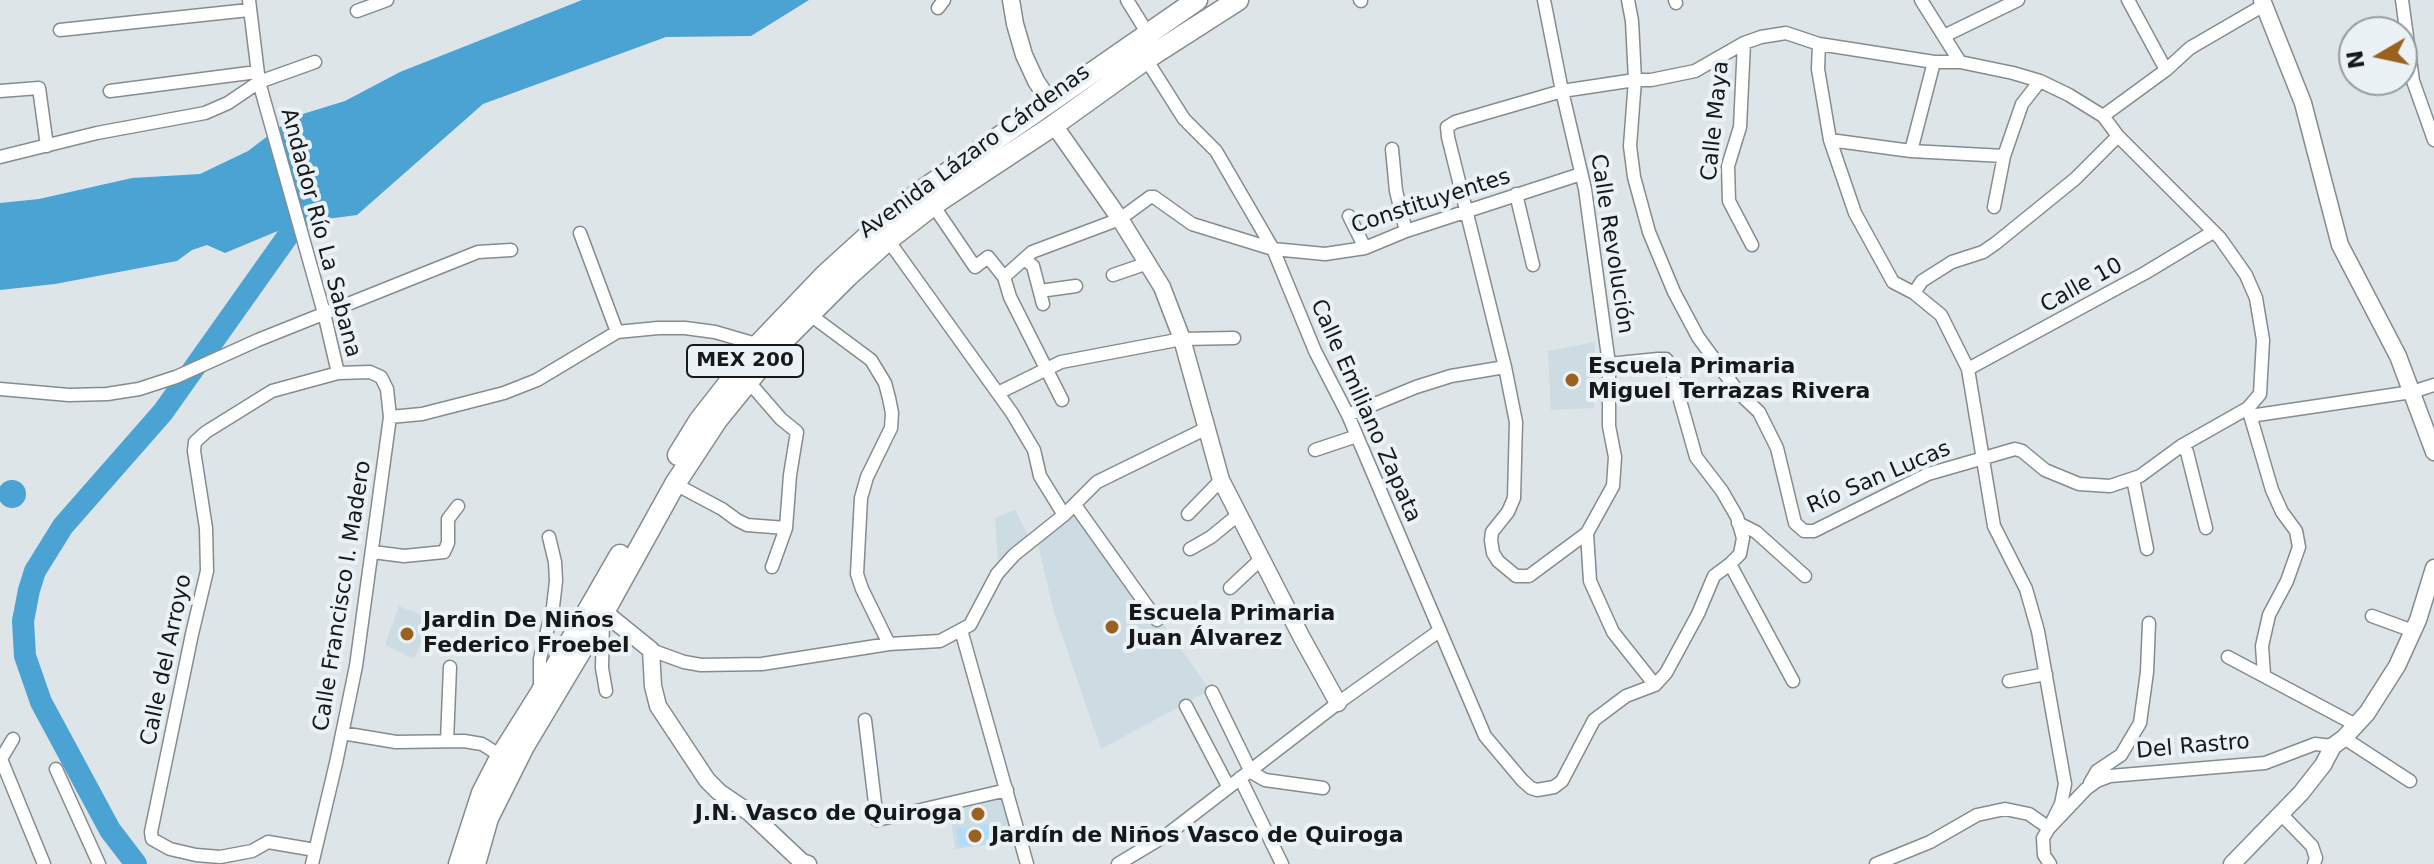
<!DOCTYPE html>
<meta charset="utf-8">
<style>
body{margin:0}
#map{position:relative;width:2434px;height:864px;overflow:hidden;background:#dee5e9;font-family:"DejaVu Sans",sans-serif}
canvas{display:block}
.north{position:absolute;left:2338px;top:16px;width:80px;height:80px;box-sizing:border-box;background:#ebf2f6;border:2px solid #969b9e;border-radius:50%;rotate:261deg;font-size:22px;font-weight:700;line-height:32px;text-align:center;color:#161819}
.north::after{content:'';display:block;margin:auto;width:28px;height:36px;background:#9b621f;clip-path:polygon(50% 0,100% 100%,50% 72%,0 100%)}
</style>
<div id="map">
<canvas width="2434" height="864"></canvas>
<div class="north">N</div>
</div>
<script>
const c = document.querySelector('canvas').getContext('2d');
c.lineJoin = 'round';
function paint(path, color) { c.fillStyle = color; c.fill(path, 'evenodd'); }
const toPath = rows => new Path2D(rows.map(r => 'M' + r).join(''));
function trace(path, color, width, dash) { c.strokeStyle = color; c.lineWidth = width; c.lineCap = dash ? 'butt' : 'round'; c.setLineDash(dash || []); c.stroke(path); }
function drawText(font, color, halo, rows, align = 'center') {
  c.font = font + ' "DejaVu Sans",sans-serif'; c.lineWidth = 8; c.setLineDash([]); c.textBaseline = 'middle'; c.strokeStyle = halo; c.fillStyle = color; for (const [text, x, y, turn = 0] of rows) {
    c.save(); c.translate(x, y); c.rotate((+turn || 0) * Math.PI / 180); c.textAlign = isNaN(turn) ? turn : align; if (halo) c.strokeText(text, 0, 0); c.fillText(text, 0, 0); c.restore();
  }
}
const built = toPath([
 [1595,342,1594,408,1551,410,1548,351],
 [1081,508,1210,690,1101,749,1053,609,1038,544],
 [1015,510,1029,537,998,564,995,518],
 [399,606,421,615,431,623,414,659,385,645],
 [1004,797,1010,842,955,849,949,804]
]);
const green = toPath([
 [994,824,996,841,959,847,956,829]
]);
const water = toPath([
 [582,0,809,0,751,36,666,37,483,104,357,215,297,223,225,253,207,245,192,250,177,261,55,284,0,290,0,203,39,199,132,178,200,174,248,151,293,117,345,101,400,72],
 '-2 494a14 14 0 1 1 28 0a14 14 0 1 1-28 0Z'
]);
const river = toPath([
 [136,864,110,830,41,702,25,656,23,621,29,590,35,571,63,526,163,412,297,223]
]);
const minor = toPath([
 [249,0,259,82,324,313,338,373],
 [1127,0,1148,34],
 [1360,0,1361,1],
 [1544,0,1562,91,1585,189,1609,364,1609,426,1615,457,1613,486,1587,533,1529,576,1516,576,1498,561,1493,553,1491,540,1492,532,1508,512,1514,498,1516,422,1505,367,1448,137,1447,127,1455,122,1562,91,1635,80,1651,80,1695,71,1744,43,1761,37,1786,33,1819,44,1934,62,1960,62,2013,73,2040,81,2069,95,2103,116,2118,136,2220,238,2246,275,2256,298,2263,340,2260,394,2248,408,2181,446,2140,476,2110,486,2079,484,2045,470,2022,451,2015,449,1928,474,1814,531,1804,531,1795,523,1777,448,1759,412,1739,393,1698,337,1674,292,1649,232,1634,177,1630,146,1635,80,1632,21,1628,0],
 [1675,0,1676,3],
 [1921,0,1960,62],
 [2128,0,2166,70],
 [2402,0,2413,81,2434,140],
 [938,8,944,0],
 [357,11,387,0],
 [60,30,249,10],
 [1944,36,2018,0],
 [1744,43,1740,127,1728,166,1729,201,1752,245],
 [1819,44,1818,69,1830,140,1855,213,1893,282,1914,293,1941,315,1968,369,1994,526,2026,589,2038,631,2065,784,2061,804,2049,828,2029,814,2005,809,1977,815,1930,842,1876,864],
 [1146,59,1184,119,1216,151,1273,249,1315,351,1348,415,1485,736,1522,780,1531,788,1537,790,1554,787,1562,781,1594,720,1626,696,1655,685,1666,673,1698,614,1714,576,1730,564,1740,554,1743,538,1737,517,1722,491,1696,457,1670,365,1666,359,1658,359,1609,364],
 [0,91,39,88,47,146],
 [110,91,257,72],
 [2103,116,2166,70,2190,48,2264,5],
 [1830,140,1911,151,2004,156],
 [1392,149,1396,191,1406,231],
 [1911,151,1934,62],
 [0,157,97,133,205,113,228,103,259,82,315,62],
 [1516,194,1533,265],
 [933,205,975,267,988,257,1004,277,1010,297,1062,400],
 [1994,207,2004,156,2022,104,2040,81],
 [1349,216,1365,248],
 [580,233,617,332],
 [888,240,1012,413,1034,450,1040,476,1064,515],
 [1024,259,1033,266,1043,304],
 [1113,275,1148,263],
 [1004,277,1032,252,1120,219,1150,197,1154,197,1192,224,1273,249,1325,254,1365,248,1406,231,1581,174],
 [1040,291,1076,286],
 [1914,293,1922,281,1952,262,1983,252,1996,243,2075,179,2118,136],
 [809,314,871,360,885,383,889,398,892,413,891,428,867,477,861,498,857,574,862,589,889,644],
 [1968,369,2145,273,2213,232],
 [748,381,781,419,797,432,790,475,786,528,772,567],
 [0,389,69,395,107,394,139,389,176,377,258,340,478,252,511,250],
 [998,393,1061,362,1182,339,1234,338],
 [2248,408,2272,490,2282,512,2296,531,2299,547,2287,581,2269,615,2262,646,2264,675],
 [1348,415,1416,387,1451,376,1505,367],
 [2250,416,2412,392,2434,385],
 [390,417,422,414,504,393,537,380,617,332,658,328,685,328,715,332,763,346],
 [2181,446,2187,452,2206,528],
 [1315,450,1357,436],
 [2133,479,2147,549],
 [675,484,722,509,737,520,747,525,786,528],
 [1075,505,1157,620],
 [1188,514,1221,480],
 [1738,523,1756,532,1805,576],
 [1587,533,1590,581,1613,632,1655,685],
 [1190,549,1211,537,1239,514],
 [373,552,404,556,444,552,448,543,448,519,458,506],
 [1730,564,1793,681],
 [1230,588,1262,558],
 [2372,616,2413,631],
 [603,619,602,668,606,691],
 [961,630,1027,864],
 [651,650,684,662,701,665,762,664,889,644,940,641,970,625,997,574,1014,555,1064,515,1097,482,1207,428],
 [2228,657,2356,725],
 [2009,681,2046,674],
 [540,691,540,659,553,607,556,581,555,562,549,537],
 [1212,692,1251,772,1265,780,1323,788],
 [1186,706,1228,786],
 [865,720,877,820,1007,790],
 [342,733,396,742,464,741,482,744,501,756],
 [2344,738,2410,781],
 [447,741,450,667],
 [1,759,44,864],
 [1,759,13,739],
 [56,769,99,864],
 [1240,778,1282,864],
 [2090,783,2097,771,2121,755,2140,723,2147,672,2149,623],
 [2281,814,2312,846,2316,858,2314,864],
 [312,864,336,763,356,666,390,417,387,389,381,377,370,372,338,373,272,391,206,432,195,442,194,451,206,528,207,571,192,634,151,832,152,839,170,849,196,855,220,857,252,851,268,842,315,850],
 [1118,864,1168,834,1338,703,1439,631],
 [2050,864,2044,855,2043,838,2049,828,2086,789,2097,781,2110,776,2265,763,2315,744,2333,746]
]);
const tertiary = toPath([
 [1011,0,1015,24,1024,55,1036,81,1050,102],
 [2262,0,2303,103,2340,245,2398,356,2434,452],
 [1054,125,1120,219,1162,287,1182,339,1221,480,1302,638,1338,703],
 [604,612,651,650,653,686,658,706,707,780,719,792,750,813,802,862,808,864],
 [2232,864,2301,793,2323,765,2333,746,2344,738,2367,713,2397,666,2418,620,2434,568]
]);
const primary = toPath([
 [678,455,699,421,759,344,825,275,880,225,920,192,1197,0],
 [459,864,482,793,501,756,540,694,620,555],
 [475,864,488,818,524,746,604,612,675,484,717,420,773,351,847,277,888,240,933,205,1054,125,1146,59,1238,0]
]);
const markers = [
 [1572,380,8,"#9b621f"],
 [1112,627,8,"#9b621f"],
 [407,634,8,"#9b621f"],
 [978,814,8,"#9b621f"],
 [975,836,8,"#9b621f"]
];
const shields = [
 [745,361,116]
];
const shieldNames = [
 ["MEX 200",745,361]
];
const streetNames = [
 ["Calle Maya",1716,121,-84],
 ["Avenida Lázaro Cárdenas",975,152,-36],
 ["Constituyentes",1431,202,-18],
 ["Andador Río La Sabana",320,233,75],
 ["Calle Revolución",1611,244,81],
 ["Calle 10",2082,286,-29],
 ["Calle Emiliano Zapata",1365,411,66],
 ["Río San Lucas",1879,478,-23],
 ["Calle Francisco I. Madero",343,596,-81],
 ["Calle del Arroyo",167,660,-78],
 ["Del Rastro",2193,747,-5]
];
const poiNames = [
 ["Escuela Primaria",1588,367],
 ["Miguel Terrazas Rivera",1588,392],
 ["Escuela Primaria",1128,614],
 ["Juan Álvarez",1128,639],
 ["Jardin De Niños",423,621],
 ["Federico Froebel",423,646],
 ["J.N. Vasco de Quiroga",962,814,"right"],
 ["Jardín de Niños Vasco de Quiroga",991,836]
];
paint(built, '#cddbe3');
paint(green, '#b1ddf8');
paint(water, '#4aa3d2');
trace(river, '#4aa3d2', 22);
trace(minor, '#858b8f', 15);
trace(tertiary, '#858b8f', 19);
trace(primary, '#858b8f', 23);
trace(minor, '#fff', 12);
trace(tertiary, '#fff', 16);
trace(primary, '#fff', 20);
for (const [x, y, r, color] of markers) { const dot = new Path2D(); dot.arc(x, y, r, 0, 2 * Math.PI); c.fillStyle = color; c.fill(dot); trace(dot, '#ebf2f6', 3); }
for (const [x, y, w] of shields) { const box = new Path2D(); box.roundRect(x - w / 2, y - 16, w, 32, 6); c.fillStyle = '#ebf2f6'; c.fill(box); trace(box, '#161819', 2); }
drawText('bold 20px', '#161819', null, shieldNames);
drawText('22px', '#161819', '#ebf2f6', streetNames);
drawText('bold 22px', '#161819', '#ebf2f6', poiNames, 'left');
</script>
